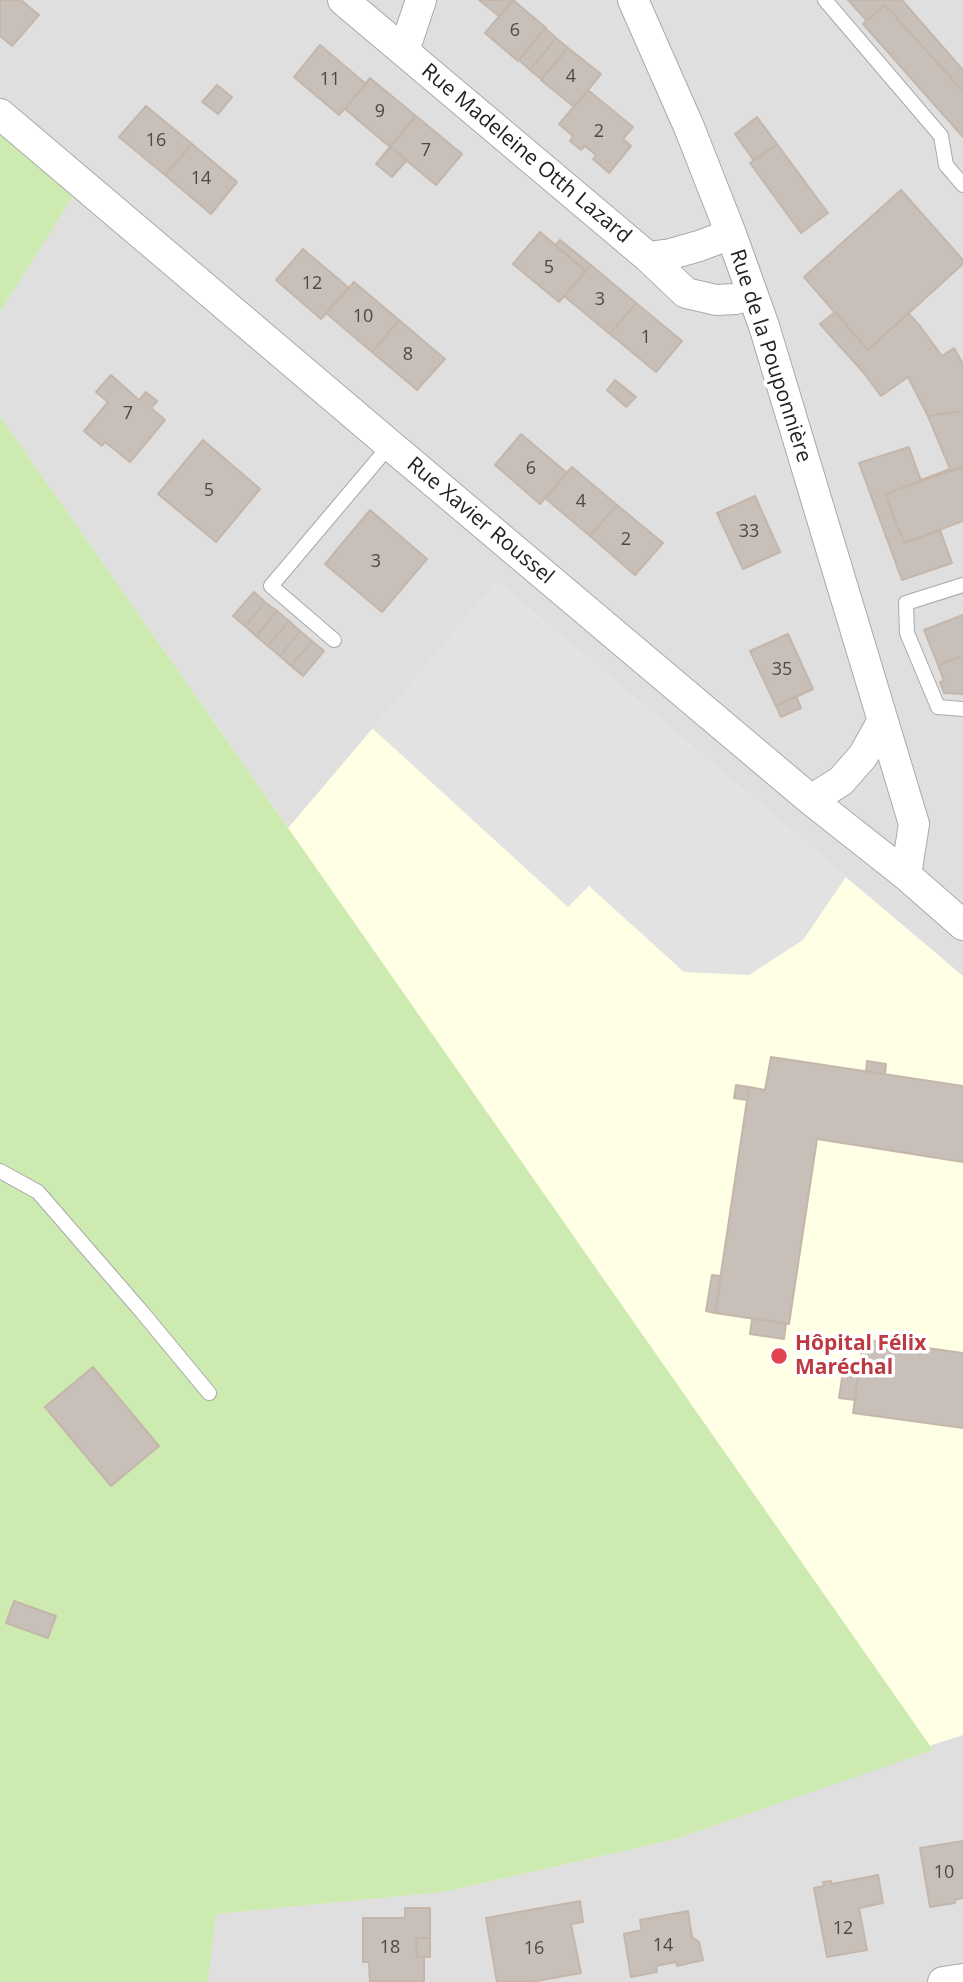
<!DOCTYPE html>
<meta charset="utf-8">
<style>
body{margin:0}
canvas{display:block;background:#f2efe9}
</style>
<canvas width="963" height="1982"></canvas>
<script>
const c = document.querySelector('canvas').getContext('2d');
c.lineJoin = 'round';
function paint(path, color) { c.fillStyle = color; c.fill(path, 'evenodd'); }
const toPath = rows => new Path2D(rows.map(r => 'M' + r).join(''));
function trace(path, color, width, dash) { c.strokeStyle = color; c.lineWidth = width; c.lineCap = dash ? 'butt' : 'round'; c.setLineDash(dash || []); c.stroke(path); }
function drawText(font, color, halo, rows, align = 'center') {
  c.font = font + ' "Open Sans",sans-serif'; c.lineWidth = 7; c.setLineDash([]); c.textBaseline = 'middle'; c.strokeStyle = halo; c.fillStyle = color; for (const [text, x, y, turn = 0] of rows) {
    c.save(); c.translate(x, y); c.rotate((+turn || 0) * Math.PI / 180); c.textAlign = isNaN(turn) ? turn : align; if (halo) c.strokeText(text, 0, 0); c.fillText(text, 0, 0); c.restore();
  }
}
const residential = toPath([
 [0,0,963,0,963,1982,208,1982,215,1914,443,1892,676,1839,933,1749,0,416,0,312,81,184,0,114]
]);
const education = toPath([
 [497,582,963,976,963,1735,864,1767,266,854]
]);
const grass = toPath([
 [0,114,81,184,0,312],
 [0,416,933,1750,676,1839,443,1892,216,1914,208,1982,0,1982]
]);
const parking = toPath([
 [497,582,846,877,803,940,749,975,684,972,589,886,568,907,372,728]
]);
const building = toPath([
 [0,0,21,0,39,15,12,46,0,36,0,0],
 [479,0,513,0,499,16,479,0],
 [513,0,546,28,518,61,485,33,513,0],
 [848,0,902,0,963,70,963,91,885,5,867,21,848,0],
 [885,5,963,91,963,137,863,24,885,5],
 [545,28,556,38,530,70,519,60,545,28],
 [556,38,568,48,541,79,530,70,556,38],
 [320,45,366,84,339,115,294,77,320,45],
 [568,48,601,74,574,107,541,80,568,48],
 [370,78,416,116,390,147,345,109,370,78],
 [217,85,232,97,218,114,202,102,217,85],
 [588,90,633,127,623,139,631,146,609,173,593,159,596,155,585,146,581,150,570,141,573,136,559,124,588,90],
 [146,106,192,144,165,175,119,137,146,106],
 [416,116,462,154,436,185,390,147,416,116],
 [757,117,777,144,754,161,735,134,757,117],
 [192,144,237,182,211,214,165,175,192,144],
 [777,144,828,213,801,233,750,163,777,144],
 [390,147,407,160,392,177,376,164,390,147],
 [901,190,963,260,963,264,868,350,804,277,901,190],
 [540,232,586,271,559,302,513,264,540,232],
 [560,240,591,265,586,271,555,246,560,240],
 [303,249,349,288,321,319,276,280,303,249],
 [591,265,636,303,610,334,564,296,591,265],
 [354,282,399,320,372,352,326,313,354,282],
 [636,303,682,341,656,372,610,334,636,303],
 [835,312,868,350,908,313,920,326,942,356,954,348,963,364,963,411,928,416,908,377,881,396,863,372,820,324,835,312],
 [399,320,445,359,417,390,372,352,399,320],
 [111,375,139,400,146,392,157,401,151,408,165,420,130,462,105,442,102,446,84,431,108,402,96,392,111,375],
 [615,380,636,397,626,407,607,390,615,380],
 [963,411,963,473,961,467,921,481,921,480,950,469,928,416,963,411],
 [521,434,567,473,540,504,495,465,521,434],
 [203,440,260,489,216,542,158,494,203,440],
 [909,447,921,481,885,494,904,543,940,530,952,563,902,580,859,463,909,447],
 [572,467,617,505,590,536,545,498,572,467],
 [961,467,963,473,963,521,904,543,885,494,961,467],
 [755,496,780,552,743,569,717,513,755,496],
 [617,505,663,543,635,575,590,536,617,505],
 [370,510,427,559,382,612,325,564,370,510],
 [254,592,265,602,245,626,233,616,254,592],
 [265,602,277,611,256,636,245,626,265,602],
 [277,611,289,621,268,646,256,636,277,611],
 [963,615,963,656,938,665,924,630,963,615],
 [289,621,300,631,280,656,268,646,289,621],
 [300,631,312,641,291,666,280,656,300,631],
 [788,634,813,689,776,706,750,651,788,634],
 [312,641,324,651,303,676,291,666,312,641],
 [963,656,963,694,944,693,940,682,944,681,938,665,963,656],
 [796,696,801,708,781,717,776,706,796,696],
 [771,1057,963,1086,963,1162,817,1139,789,1324,715,1313,749,1087,765,1090,771,1057],
 [867,1061,886,1064,885,1074,866,1071,867,1061],
 [736,1085,749,1087,747,1100,734,1098,736,1085],
 [712,1275,721,1276,715,1313,706,1311,712,1275],
 [752,1319,786,1323,784,1339,750,1334,752,1319],
 [863,1339,963,1353,963,1428,853,1413,863,1339],
 [844,1365,859,1366,855,1400,839,1398,844,1365],
 [93,1367,159,1446,111,1486,45,1407,93,1367],
 [14,1601,56,1616,48,1638,6,1623,14,1601],
 [963,1841,963,1898,955,1900,955,1903,930,1907,920,1848,963,1841],
 [878,1875,883,1903,859,1908,867,1950,827,1957,814,1888,824,1886,823,1882,831,1881,832,1884,878,1875],
 [580,1901,583,1922,571,1924,581,1973,531,1982,497,1982,486,1918,580,1901],
 [405,1908,430,1908,430,1938,416,1938,417,1957,424,1957,424,1981,370,1982,369,1962,363,1962,363,1918,405,1918,405,1908],
 [688,1911,692,1937,699,1942,703,1960,677,1966,676,1962,656,1966,657,1972,631,1977,624,1934,642,1930,640,1920,688,1911],
 [416,1938,430,1938,430,1957,417,1957,416,1938]
]);
const service = toPath([
 [825,0,941,136,946,165,963,185],
 [963,585,906,603,907,633,938,707,963,709],
 [334,640,271,586,390,445],
 [0,1171,38,1192,142,1312,209,1393]
]);
const minor = toPath([
 [343,0,648,257,686,293,716,300,735,299,752,294],
 [633,0,689,127,731,234,764,326,914,824,906,875],
 [404,51,421,0],
 [0,114,390,445,811,800,906,875,963,925],
 [648,257,671,254,699,246,731,234],
 [811,800,841,781,863,756,882,722],
 [943,1982,963,1979]
]);
const markers = [
 [779,1356,9,"#e0444e"]
];
const numberNames = [
 ["6",515,31],
 ["4",571,77],
 ["11",330,80],
 ["9",380,112],
 ["2",599,132],
 ["16",156,141],
 ["7",426,151],
 ["14",201,179],
 ["5",549,268],
 ["12",312,284],
 ["3",600,300],
 ["10",363,317],
 ["1",646,338],
 ["8",408,355],
 ["7",128,414],
 ["6",531,469],
 ["5",209,491],
 ["4",581,502],
 ["33",749,532],
 ["2",626,540],
 ["3",376,562],
 ["35",782,670],
 ["10",944,1873],
 ["12",843,1929],
 ["14",663,1946],
 ["18",390,1948],
 ["16",534,1949]
];
const streetNames = [
 ["Rue Madeleine Otth Lazard",526,154,40],
 ["Rue de la Pouponnière",770,356,72],
 ["Rue Xavier Roussel",480,521,40]
];
const healthNames = [
 ["Hôpital Félix",795,1344],
 ["Maréchal",795,1368]
];
paint(residential, '#e0dfdf');
paint(education, '#ffffe5');
paint(grass, '#cdebb0');
paint(parking, '#e2e2e2');
paint(building, '#c7bfb8');
trace(building, '#c4b6ab', 2);
trace(service, '#a9a9a9', 16);
trace(minor, '#a9a9a9', 32);
trace(service, '#fff', 14);
trace(minor, '#fff', 30);
for (const [x, y, r, color] of markers) { const dot = new Path2D(); dot.arc(x, y, r, 0, 2 * Math.PI); c.fillStyle = color; c.fill(dot); trace(dot, '#fff', 2.5); }
drawText('18px', '#4b4948', null, numberNames);
drawText('21px', '#222', '#fff', streetNames);
drawText('bold 21px', '#be3a42', '#fff', healthNames, 'left');
</script>
